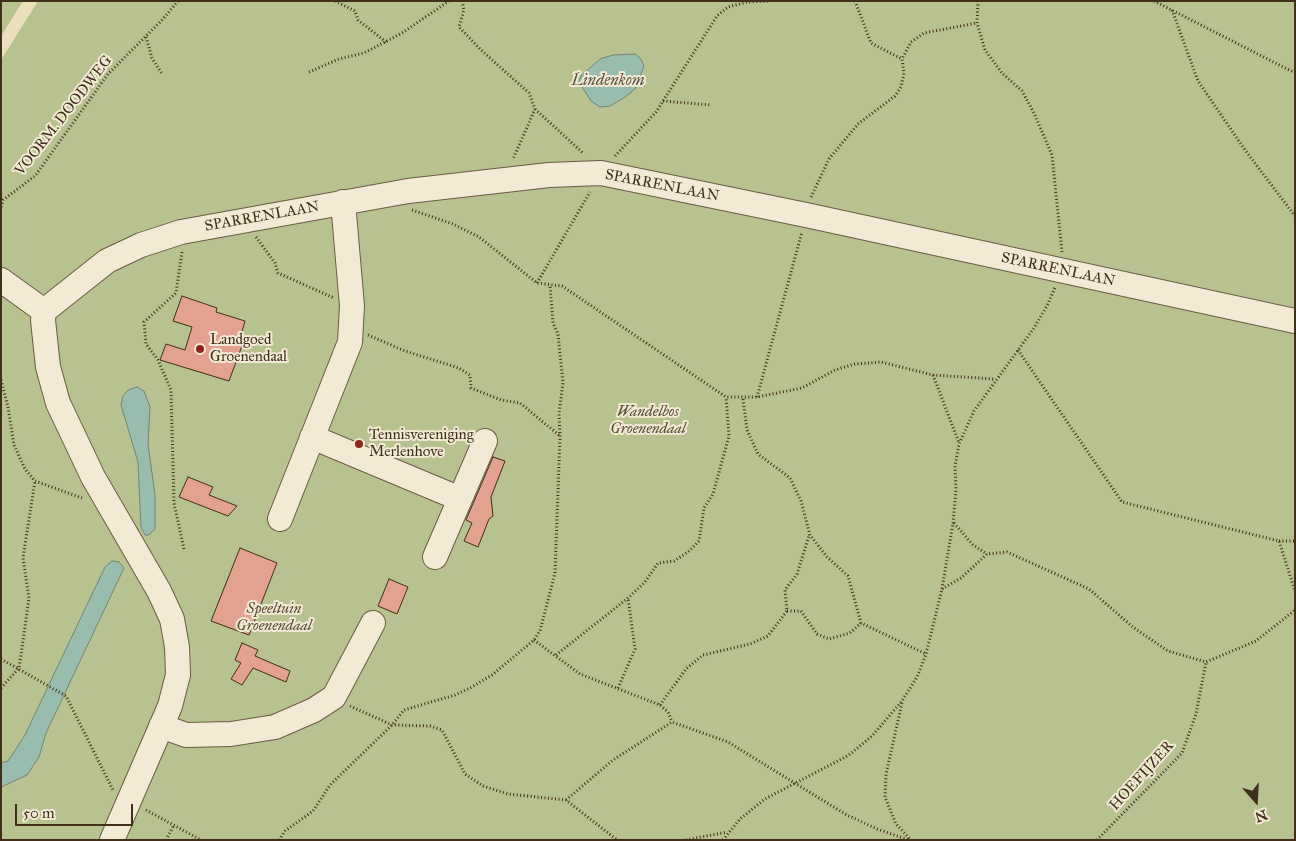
<!DOCTYPE html>
<style>
body{margin:0}
#map{position:relative;width:1296px;height:841px;overflow:hidden;background:#ebdfbd;font-family:"IM FELL Great Primer",serif}
canvas{display:block}
.frame{position:absolute;inset:0;border:2px solid #402f1a;pointer-events:none}
.north{position:absolute;left:1231px;top:776px;width:50px;height:50px;-webkit-text-stroke:4px #f2ead4;paint-order:stroke;rotate:161deg;font-size:14px;font-weight:700;line-height:20px;text-align:center;color:#402f1a}
.north::after{content:'';display:block;margin:auto;width:18px;height:22px;background:#402f1a;clip-path:polygon(50% 0,100% 100%,50% 72%,0 100%)}
.scale{position:absolute;left:15px;top:804px;width:118px;height:22px;box-sizing:border-box;border:2px solid #402f1a;border-top:0;padding-left:6px;font-size:15px;line-height:18px;white-space:nowrap;color:#402f1a;-webkit-text-stroke:4px #f2ead4;paint-order:stroke}
</style>
<div id="map">
<canvas width="1296" height="841"></canvas>
<div class="frame"></div>
<div class="north">N</div>
<div class="scale">50 m</div>
</div>
<script>
const c = document.querySelector('canvas').getContext('2d');
c.lineJoin = 'round';
function paint(path, color) { c.fillStyle = color; c.fill(path, 'evenodd'); }
const toPath = rows => new Path2D(rows.map(r => 'M' + r).join(''));
function trace(path, color, width, dash) { c.strokeStyle = color; c.lineWidth = width; c.lineCap = dash ? 'butt' : 'round'; c.setLineDash(dash || []); c.stroke(path); }
function drawText(font, color, halo, rows, align = 'center') {
  c.font = font + ' "IM FELL Great Primer",serif'; c.lineWidth = 4; c.setLineDash([]); c.textBaseline = 'middle'; c.strokeStyle = halo; c.fillStyle = color; for (const [text, x, y, turn = 0] of rows) {
    c.save(); c.translate(x, y); c.rotate((+turn || 0) * Math.PI / 180); c.textAlign = isNaN(turn) ? turn : align; if (halo) c.strokeText(text, 0, 0); c.fillText(text, 0, 0); c.restore();
  }
}
const green = toPath([
 [1,1,23,1,1,36],
 [38,1,1295,1,1295,840,1,840,1,60]
]);
const water = toPath([
 [635,54,641,59,644,66,636,88,624,98,610,106,600,107,591,101,579,82,581,76,600,59,613,55,635,54],
 [137,387,144,391,150,407,148,444,155,495,155,529,149,535,145,535,141,527,138,462,121,405,123,396,128,390,137,387],
 [112,561,119,562,124,568,46,733,39,757,27,775,1,787,1,763,8,761,25,735,105,567,112,561]
]);
const building = toPath([
 [182,296,217,308,216,312,245,321,239,342,243,343,229,381,160,360,166,344,185,350,192,327,173,321,182,296],
 [493,457,505,461,491,497,493,516,489,519,478,547,464,541,472,523,466,520,493,457],
 [188,477,213,487,209,495,237,506,228,516,179,497,188,477],
 [240,548,277,563,249,635,211,621,240,548],
 [389,579,408,587,397,614,378,606,389,579],
 [242,643,258,650,255,656,290,671,286,682,253,668,242,685,231,679,241,663,235,660,242,643]
]);
const path = toPath([
 [335,1,355,11,358,20,386,42],
 [462,1,464,10,459,27,480,49,529,93,535,109,513,159],
 [855,1,871,43,902,59],
 [978,1,977,23,985,50,1002,73,1022,91,1034,113,1052,155,1062,252],
 [1154,1,1295,73],
 [1172,10,1198,81,1245,150,1295,216],
 [146,37,152,58,162,74],
 [309,72,339,59,364,53,402,33,449,1],
 [663,101,711,105],
 [535,109,584,154],
 [615,156,656,112,717,16,728,7,747,2,768,1],
 [811,197,829,159,858,124,895,96,901,87,904,73,902,59,911,42,924,33,977,23],
 [1,207,3,200,35,176,108,74,163,19,178,1],
 [412,210,453,224,479,237,537,283,562,286,726,397,757,397,802,388,835,370,855,364,881,362,933,375,994,379],
 [256,237,275,263,278,273,334,298],
 [182,252,176,293,144,322,146,344,158,360,171,390,174,503,184,549],
 [537,283,590,192],
 [368,335,405,351,459,368,470,375,471,388,501,400,520,403,560,436],
 [1018,350,1122,502,1279,541,1295,591],
 [933,375,959,443],
 [1,380,8,407,14,445,25,469,35,481,82,498],
 [757,397,802,232],
 [743,399,747,430,758,454,790,478,801,501,810,535,827,557,848,576,861,623,926,654],
 [954,523,973,545,987,554],
 [1279,541,1295,541],
 [942,589,961,578,987,554,1007,552,1089,589,1134,628,1168,651,1206,662,1256,641,1295,610],
 [787,611,801,611,817,634,829,639,850,633,861,623],
 [534,640,580,674,660,705,668,712,672,722],
 [556,655,628,598,645,582,658,563,674,561,688,552,699,541,704,508,713,494,729,436,726,397],
 [1,659,66,696,113,790],
 [1,688,19,668,21,655,29,598,23,558,35,481],
 [618,688,635,649,628,598],
 [902,703,886,774,885,797,896,824,911,840],
 [660,705,686,669,703,655,750,644,768,636,787,611,785,590,797,574,809,536],
 [350,706,392,725,430,726,442,730,465,774,483,786,508,794,566,800,617,840],
 [566,800,613,760,672,722,728,742,845,814,877,829,909,840],
 [146,810,201,840],
 [166,840,174,825],
 [279,840,285,831,313,811,330,785,392,725,404,710,455,695,472,687,492,675,534,640,540,631,555,573,560,437,559,413,563,383,558,334,553,323,550,285],
 [686,840,727,832],
 [723,840,740,819,765,799,849,755,872,736,902,701,917,677,926,654,942,589,953,523,956,490,955,466,959,444,974,411,1034,328,1048,304,1055,287],
 [1097,840,1182,753,1196,714,1206,662]
]);
const minor = toPath([
 [1,280,44,311],
 [44,311,107,261,141,245,181,232,408,191,549,175,601,173,806,215,1295,321],
 [44,311,43,320,48,367,58,403,93,477,159,591,172,619,177,647,178,675,170,706,112,840],
 [312,437,458,498],
 [280,519,350,342,352,306,343,202],
 [435,557,485,441],
 [161,726,186,735,231,734,275,727,314,710,334,697,373,623]
]);
const markers = [
 [200,349,5,"#8f2418"],
 [359,444,5,"#8f2418"]
];
const streetNames = [
 ["VOORM. DOODWEG",64,116,-52],
 ["SPARRENLAAN",662,186,11],
 ["SPARRENLAAN",262,217,-10],
 ["SPARRENLAAN",1058,270,12],
 ["HOEFIJZER",1142,776,-48]
];
const poiNames = [
 ["Landgoed",210,340],
 ["Groenendaal",210,357],
 ["Tennisvereniging",369,435],
 ["Merlenhove",369,452]
];
const parkNames = [
 ["Wandelbos",648,412],
 ["Groenendaal",648,429],
 ["Speeltuin",274,609],
 ["Groenendaal",274,626]
];
const waterNames = [
 ["Lindenkom",608,81]
];
paint(green, '#b8c190');
paint(water, '#98bdaf');
trace(water, '#758473', 1);
paint(building, '#e3a18f');
trace(building, '#402f1a', 1);
trace(minor, '#6b5b43', 26);
trace(path, '#402f1a', 3, [1, 2.5]);
trace(minor, '#f2ead4', 24);
for (const [x, y, r, color] of markers) { const dot = new Path2D(); dot.arc(x, y, r, 0, 2 * Math.PI); c.fillStyle = color; c.fill(dot); trace(dot, '#f2ead4', 2); }
drawText('15px', '#402f1a', '#f2ead4', streetNames);
drawText('15px', '#402f1a', '#f2ead4', poiNames, 'left');
drawText('italic 15px', '#584c32', '#f2ead4', parkNames);
drawText('italic 16px', '#56523f', '#f2ead4', waterNames);
</script>
